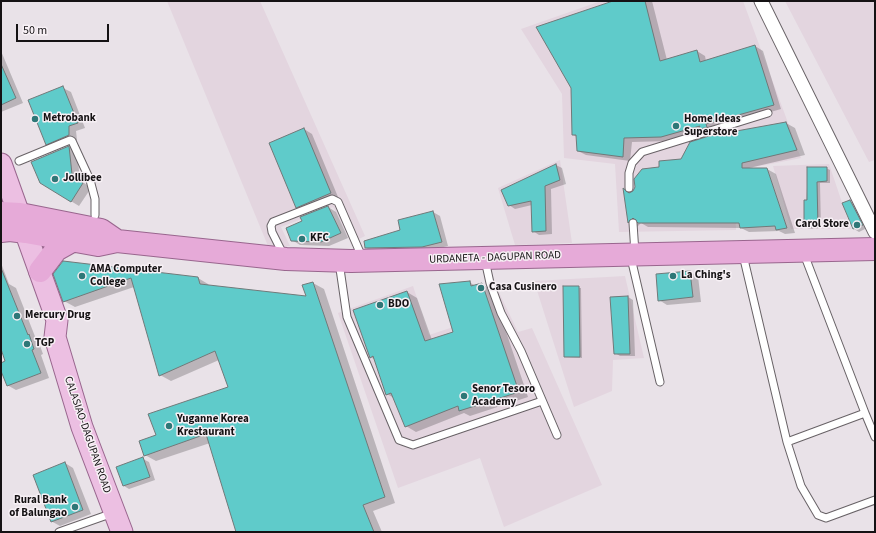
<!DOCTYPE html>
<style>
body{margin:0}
#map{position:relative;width:876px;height:533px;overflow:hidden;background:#e9e2e8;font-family:"Source Sans 3",sans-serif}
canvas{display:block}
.frame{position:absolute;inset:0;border:2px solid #151214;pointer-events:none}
.scale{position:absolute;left:16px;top:24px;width:93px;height:18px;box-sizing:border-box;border:2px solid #151214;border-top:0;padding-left:5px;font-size:12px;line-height:14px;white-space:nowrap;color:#151214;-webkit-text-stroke:3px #f7f0f5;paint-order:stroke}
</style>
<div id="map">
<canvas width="876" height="533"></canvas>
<div class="frame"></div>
<div class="scale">50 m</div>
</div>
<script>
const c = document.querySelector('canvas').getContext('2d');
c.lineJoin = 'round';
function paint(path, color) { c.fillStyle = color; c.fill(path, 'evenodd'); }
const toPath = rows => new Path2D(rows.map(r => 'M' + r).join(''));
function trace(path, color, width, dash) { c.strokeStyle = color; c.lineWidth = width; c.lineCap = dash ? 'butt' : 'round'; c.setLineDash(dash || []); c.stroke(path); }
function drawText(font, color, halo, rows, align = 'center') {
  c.font = font + ' "Source Sans 3",sans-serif'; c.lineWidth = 3; c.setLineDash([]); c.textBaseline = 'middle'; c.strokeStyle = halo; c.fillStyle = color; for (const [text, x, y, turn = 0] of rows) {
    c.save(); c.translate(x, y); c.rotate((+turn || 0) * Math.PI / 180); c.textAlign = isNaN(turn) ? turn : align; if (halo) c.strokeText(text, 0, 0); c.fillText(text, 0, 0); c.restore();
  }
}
const built = toPath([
 [167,1,260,1,365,236,351,243,333,207,281,227,290,246,268,246],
 [601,1,743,1,801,158,735,171,736,230,619,232,615,164,564,158,562,94,521,29],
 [785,1,875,1,875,160,869,162],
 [560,160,572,243,515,245,498,188],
 [829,164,851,229,791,229,773,166],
 [625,276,644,358,613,360,612,391,574,407,534,281],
 [495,284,518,332,532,328,602,485,504,527,480,458,398,488,338,313,413,286,429,335,493,314,485,286]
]);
const shadow = toPath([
 [616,1,652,1,667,60,697,51,705,56,706,61,755,46,763,51,781,109,670,141,632,142,630,161,586,155,578,151,577,137,573,135],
 [1,51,23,103,1,112],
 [63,88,71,92,85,128,76,131,77,140,54,149,46,144],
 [786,123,795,128,805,155,749,168,767,169,776,174,795,233,785,234,779,231,749,232,741,228,648,227,641,223,637,227,629,222,624,190,630,193,634,192,660,168],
 [304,129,312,134,338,197,305,212,297,207],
 [69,147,77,152,80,180,91,188,79,206,41,183],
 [556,165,562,168,566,184,551,189,552,234,539,235,533,231,532,205,515,209,509,205],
 [808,168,826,168,830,170,830,183,820,183,821,228,809,229,805,227],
 [850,201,856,204,867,228,859,232,854,229],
 [328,207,336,212,348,238,329,246,300,245,292,240,303,222],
 [433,212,440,216,448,246,430,250,374,252,366,248,402,230],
 [1,263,9,284,16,288,36,339,38,340,43,354,41,355,49,378,16,390,7,385,1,368,1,364,6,362,1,345],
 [690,272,698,276,701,302,667,305,659,300,657,275],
 [54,274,198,278,208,284,209,286,308,297,313,283,324,289,395,503,373,511,382,532,237,532,210,443,156,461,145,455,157,436,229,388,219,360,171,381,160,375,134,287,75,307,64,301],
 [469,282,476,286,482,284,492,290,528,397,470,416,464,413,416,432,406,426,394,398,387,394,376,360,370,357,407,292,417,298,432,340,454,332],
 [564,287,581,288,582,358,565,357],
 [628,297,633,300,635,356,620,356,615,353],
 [143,459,149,462,155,480,129,489,124,486],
 [65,463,73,468,91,514,60,526,51,521]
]);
const building = toPath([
 [613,1,645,1,660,61,697,50,700,62,755,45,774,105,706,124,707,127,698,130,700,126,661,137,624,138,623,157,577,151,576,135,572,135,571,88,536,27,613,1],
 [1,64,16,98,1,105,1,64],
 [63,86,78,123,69,126,69,135,46,145,28,100,63,86],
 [786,122,797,150,742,163,742,168,767,168,787,228,776,230,775,226,740,228,739,223,638,223,633,218,628,223,623,188,629,193,633,191,635,187,634,179,642,169,659,167,659,161,681,159,690,142,709,136,786,122],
 [304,128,331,193,296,208,269,143,304,128],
 [69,146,72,174,83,183,71,202,40,183,31,162,69,146],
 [556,164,560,180,545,186,546,231,532,232,531,201,508,206,501,190,556,164],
 [807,167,827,167,827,181,817,182,818,227,804,227,804,200,807,200,807,167],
 [850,200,863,225,853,229,842,203,850,200],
 [328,206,341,233,321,242,291,241,286,228,302,221,300,217,328,206],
 [433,211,442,242,422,247,365,248,364,241,400,230,398,220,433,211],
 [63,261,198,277,200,284,306,296,302,285,313,282,385,497,363,505,374,532,236,532,206,434,144,456,139,441,156,435,148,414,228,387,215,351,159,376,131,278,63,302,53,274,63,261],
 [1,268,28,335,29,334,34,349,32,350,41,373,7,386,1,371,1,363,5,361,1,349,1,268],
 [690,271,693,297,658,301,656,274,690,271],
 [470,281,471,286,482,283,519,392,459,411,458,406,405,427,391,393,386,395,373,356,370,358,353,310,407,291,425,341,453,332,439,284,470,281],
 [563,286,579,286,580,357,564,357,563,286],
 [628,296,630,354,614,354,610,297,628,296],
 [143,457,150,477,123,486,116,467,143,457],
 [65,462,83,510,51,522,33,475,65,462]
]);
const service = toPath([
 [19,161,70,140,72,141,90,180,95,199,95,215],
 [629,188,629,173,632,163,642,152,768,113],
 [633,223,635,253],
 [743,255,787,442,865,413,804,254],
 [284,256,272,232,271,226,273,222,332,199,338,202,362,257],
 [631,258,660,382],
 [485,260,490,283,501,313,521,351,557,435],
 [339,262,347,317,399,440,413,445,542,401],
 [865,413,875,437],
 [787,442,801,486,818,515,826,518,875,500],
 [59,532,113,513]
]);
const minor = toPath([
 [761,1,875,232]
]);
const primary = toPath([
 [1,164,57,320,55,337,82,427,122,532]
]);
const trunk = toPath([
 [1,213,20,214,101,230,117,241],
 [1,231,10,230,26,232,98,245,117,241,286,259,351,261,875,249],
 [40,271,56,250,72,241]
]);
const markers = [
 [35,119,4,"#2e7777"],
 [676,126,4,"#2e7777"],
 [55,179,4,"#2e7777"],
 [857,225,4,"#2e7777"],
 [302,239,4,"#2e7777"],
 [82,276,4,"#2e7777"],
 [673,276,4,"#2e7777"],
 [481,288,4,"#2e7777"],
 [380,305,4,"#2e7777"],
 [17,316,4,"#2e7777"],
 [27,344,4,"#2e7777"],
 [464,396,4,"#2e7777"],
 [169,426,4,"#2e7777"],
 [75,507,4,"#2e7777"]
];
const poiNames = [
 ["Metrobank",43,119],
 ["Home Ideas",684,120],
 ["Superstore",684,133],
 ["Jollibee",63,179],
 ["Carol Store",849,225,"right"],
 ["KFC",310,239],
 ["AMA Computer",90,270],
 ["College",90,283],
 ["La Ching's",681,276],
 ["Casa Cusinero",489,288],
 ["BDO",388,305],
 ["Mercury Drug",25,316],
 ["TGP",35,344],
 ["Senor Tesoro",472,390],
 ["Academy",472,403],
 ["Yuganne Korea",177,420],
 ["Krestaurant",177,433],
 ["Rural Bank",67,501,"right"],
 ["of Balungao",67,514,"right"]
];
const streetNames = [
 ["URDANETA - DAGUPAN ROAD",495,258,-2],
 ["CALASIAO-DAGUPAN ROAD",87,435,71]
];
paint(built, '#e3d5df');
paint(shadow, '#0003');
paint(building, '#5fcbca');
trace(building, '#707979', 1);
trace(service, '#686266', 9);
trace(minor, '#686266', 15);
trace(primary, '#99668e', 23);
trace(trunk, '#99668e', 24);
trace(service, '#fff', 7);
trace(minor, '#fff', 13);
trace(primary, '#ecbfe2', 21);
trace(trunk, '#e6aad8', 22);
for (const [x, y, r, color] of markers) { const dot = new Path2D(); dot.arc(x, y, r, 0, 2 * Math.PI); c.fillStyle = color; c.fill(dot); trace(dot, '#f7f0f5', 1.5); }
drawText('bold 11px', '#151214', '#f7f0f5', poiNames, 'left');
drawText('11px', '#151214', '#f7f0f5', streetNames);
</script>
